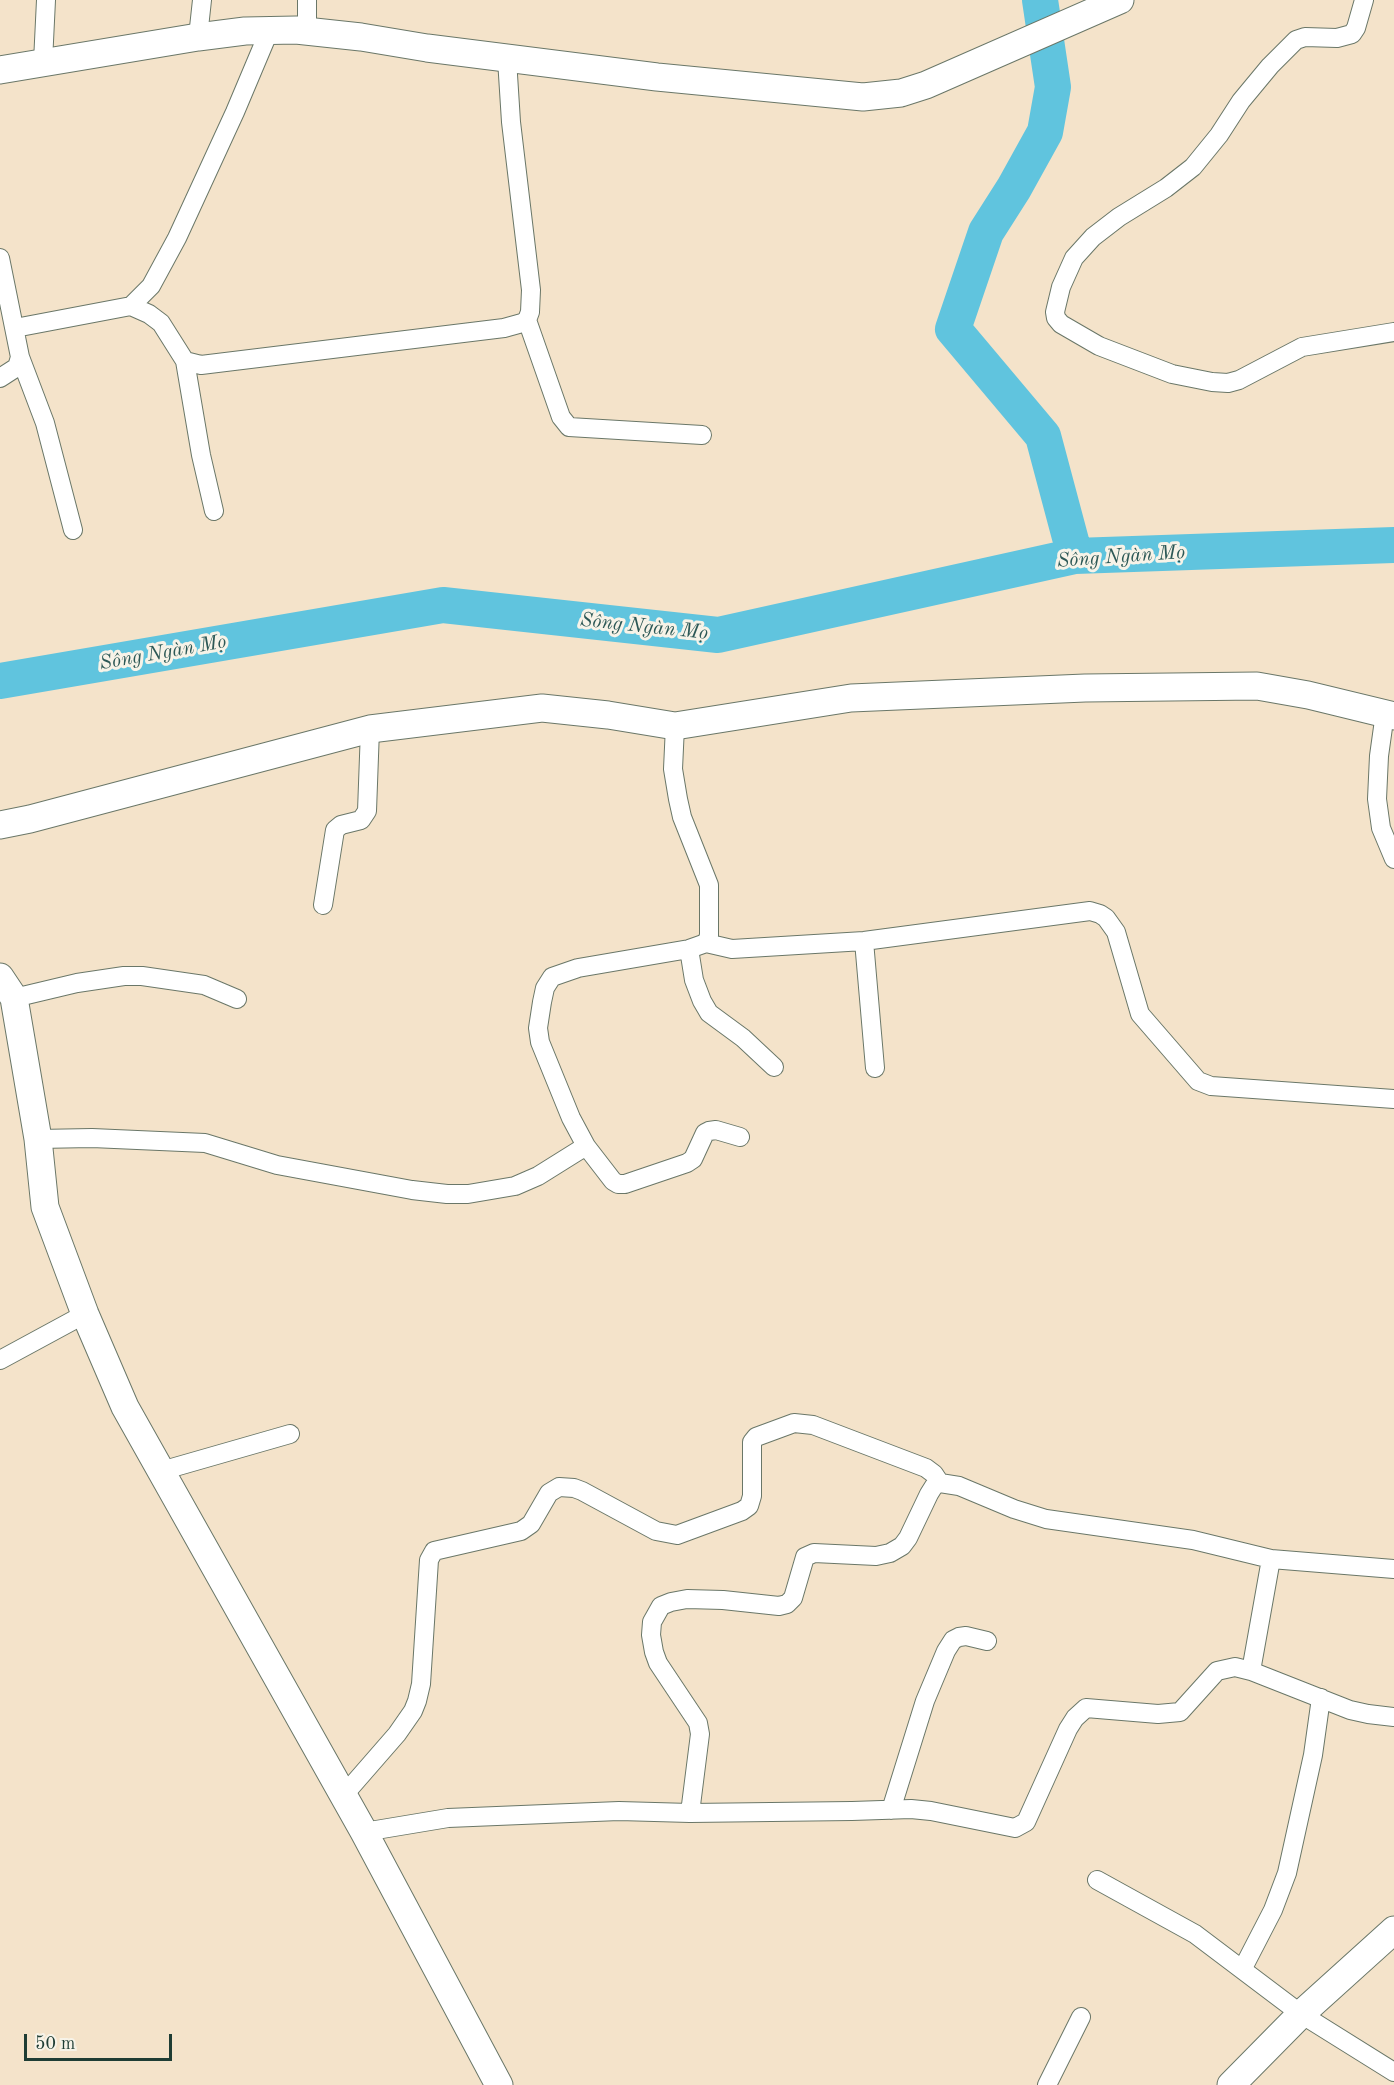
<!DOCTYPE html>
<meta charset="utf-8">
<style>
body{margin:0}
#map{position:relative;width:1394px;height:2085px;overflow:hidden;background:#f4e3ca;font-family:"Old Standard TT",serif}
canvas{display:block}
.scale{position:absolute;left:24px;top:2034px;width:148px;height:27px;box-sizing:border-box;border:3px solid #1f3d34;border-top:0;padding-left:8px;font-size:18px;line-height:21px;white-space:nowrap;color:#1f3d34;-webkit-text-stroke:4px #f7f3e8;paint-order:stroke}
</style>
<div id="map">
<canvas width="1394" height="2085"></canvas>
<div class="scale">50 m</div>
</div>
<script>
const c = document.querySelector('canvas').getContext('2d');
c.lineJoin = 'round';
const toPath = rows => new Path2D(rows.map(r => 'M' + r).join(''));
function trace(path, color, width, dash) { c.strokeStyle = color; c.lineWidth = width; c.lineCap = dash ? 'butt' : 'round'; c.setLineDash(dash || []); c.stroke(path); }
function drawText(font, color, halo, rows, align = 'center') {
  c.font = font + ' "Old Standard TT",serif'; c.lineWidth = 6; c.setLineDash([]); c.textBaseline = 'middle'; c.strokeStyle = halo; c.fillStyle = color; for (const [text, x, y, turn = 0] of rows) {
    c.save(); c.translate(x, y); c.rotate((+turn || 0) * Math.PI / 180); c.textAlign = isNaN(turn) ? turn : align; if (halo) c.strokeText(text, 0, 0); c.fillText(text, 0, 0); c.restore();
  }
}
const river = toPath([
 [1040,0,1053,87,1045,132,1014,188,986,232,953,329,1043,436,1075,556],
 [0,681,443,605,718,635,1075,556,1394,545]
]);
const street = toPath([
 [307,0,307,31],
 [1364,0,1356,28,1352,34,1337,38,1305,37,1296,40,1270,66,1241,101,1219,135,1193,167,1166,188,1119,217,1093,237,1074,258,1061,287,1055,312,1056,318,1061,324,1099,346,1172,374,1212,382,1228,383,1239,380,1302,347,1394,332],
 [198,37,202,0],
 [43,62,46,0],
 [0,258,20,357,17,367,0,378],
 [131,306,149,314,161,323,185,361,201,365,504,328,522,323,527,320,530,312,531,290,511,122,507,59],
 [527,320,561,417,569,427,702,435],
 [15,328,131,306,151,286,177,238,235,112,270,29],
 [20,357,45,423,73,530],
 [185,361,201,455,214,511],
 [1385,713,1379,756,1377,799,1381,828,1394,859],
 [675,726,673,769,678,799,682,817,709,885,709,936,706,943,689,949,578,968,552,977,545,988,542,1002,538,1028,540,1042,571,1118,586,1146,613,1181,618,1184,625,1184,687,1163,693,1159,705,1133,709,1131,716,1130,740,1137],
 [323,905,335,830,341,825,361,820,367,811,370,729],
 [864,941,875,1068],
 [706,943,732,949,864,941,1090,911,1100,914,1106,918,1116,932,1140,1014,1198,1081,1211,1086,1394,1099],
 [689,949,694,980,702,1001,709,1013,743,1038,774,1067],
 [14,998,77,983,124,976,142,976,204,985,237,999],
 [38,1139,92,1138,205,1143,277,1165,412,1190,447,1194,468,1194,515,1186,538,1176,586,1146],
 [0,1360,85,1314],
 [161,1471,290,1434],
 [1251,1671,1271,1559],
 [343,1796,397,1734,413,1711,417,1701,421,1684,429,1560,434,1551,521,1531,531,1524,549,1493,559,1487,574,1488,582,1491,656,1531,677,1535,742,1511,749,1506,752,1496,752,1442,756,1437,794,1423,813,1425,926,1468,934,1474,940,1483],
 [891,1810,925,1701,946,1651,953,1640,959,1637,966,1636,987,1641],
 [690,1813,700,1734,698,1723,658,1663,654,1652,651,1635,652,1622,661,1606,671,1602,687,1599,723,1600,779,1606,787,1604,793,1598,805,1557,814,1553,876,1556,890,1553,902,1546,908,1538,929,1494,934,1486,940,1483,959,1486,1014,1509,1046,1519,1193,1540,1271,1559,1394,1569],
 [364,1832,448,1818,619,1811,690,1813,852,1811,911,1809,931,1811,1015,1828,1026,1822,1068,1729,1075,1718,1086,1708,1158,1714,1180,1712,1217,1671,1235,1667,1251,1671,1350,1710,1368,1714,1394,1717],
 [1097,1880,1195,1934,1301,2014,1394,2072],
 [1243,1968,1273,1910,1287,1873,1313,1755,1321,1698],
 [1047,2085,1081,2017]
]);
const secondary = toPath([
 [0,70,198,37,245,31,296,30,361,37,427,48,657,77,863,97,901,93,926,85,1120,0],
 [0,825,30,819,370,729,542,708,608,715,675,726,851,698,1085,688,1257,686,1308,695,1394,716],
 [0,977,14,998,38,1139,45,1207,85,1314,125,1407,364,1832,499,2085],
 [1231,2085,1301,2014,1394,1930]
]);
const waterNames = [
 ["Sông Ngàn Mọ",1121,557,-4],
 ["Sông Ngàn Mọ",644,627,6],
 ["Sông Ngàn Mọ",163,653,-10]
];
trace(river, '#60c4de', 36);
trace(street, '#6a7768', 20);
trace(secondary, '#6a7768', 29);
trace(street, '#fff', 18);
trace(secondary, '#fff', 27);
drawText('italic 20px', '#2c5856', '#f7f3e8', waterNames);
</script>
